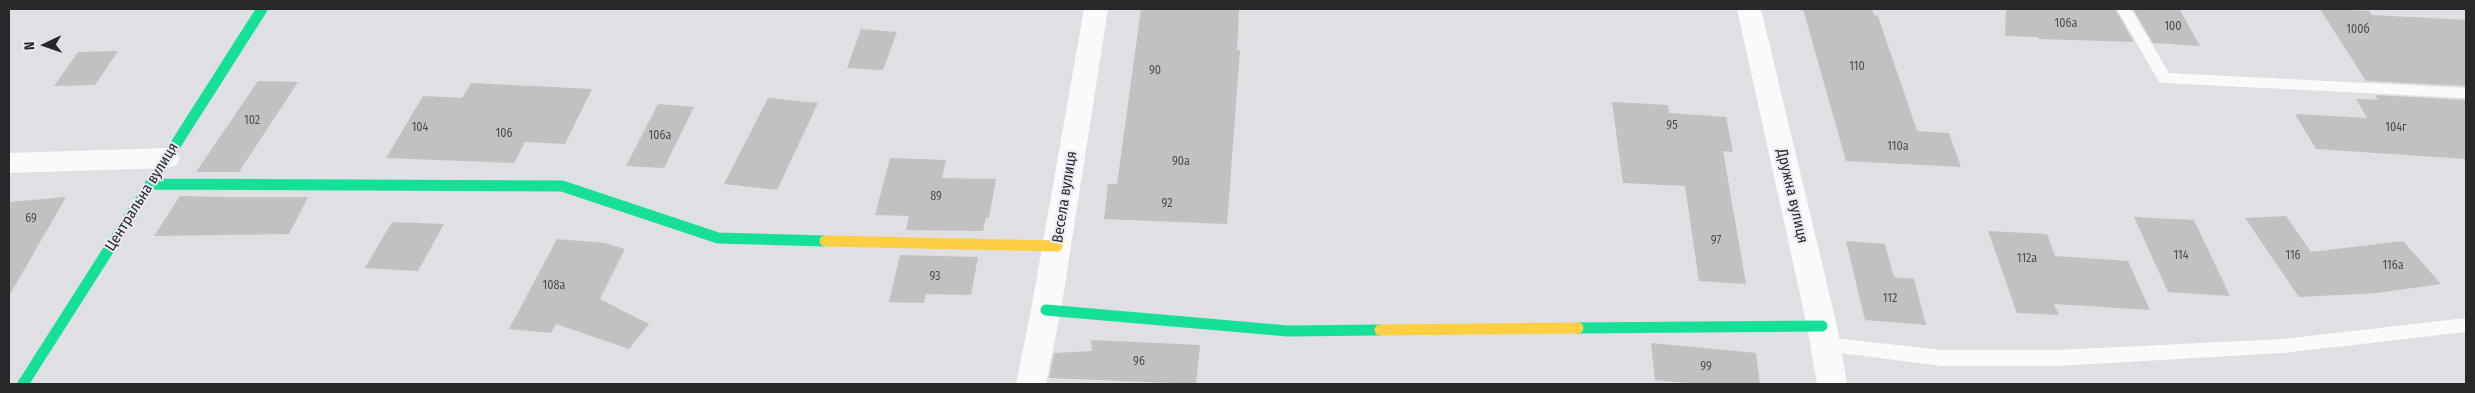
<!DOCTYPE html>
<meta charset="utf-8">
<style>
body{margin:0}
#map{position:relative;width:2475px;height:393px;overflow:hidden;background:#dfdfe4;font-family:"Fira Sans Condensed",sans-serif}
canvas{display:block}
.frame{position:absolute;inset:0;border:10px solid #28282b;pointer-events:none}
.north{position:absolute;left:20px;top:20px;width:50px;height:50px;-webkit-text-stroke:4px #eaebf3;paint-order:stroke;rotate:267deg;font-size:14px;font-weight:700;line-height:20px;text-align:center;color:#28282b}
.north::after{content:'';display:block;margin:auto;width:18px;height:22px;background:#28282b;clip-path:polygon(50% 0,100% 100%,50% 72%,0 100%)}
</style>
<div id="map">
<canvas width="2475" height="393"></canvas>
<div class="frame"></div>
<div class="north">N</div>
</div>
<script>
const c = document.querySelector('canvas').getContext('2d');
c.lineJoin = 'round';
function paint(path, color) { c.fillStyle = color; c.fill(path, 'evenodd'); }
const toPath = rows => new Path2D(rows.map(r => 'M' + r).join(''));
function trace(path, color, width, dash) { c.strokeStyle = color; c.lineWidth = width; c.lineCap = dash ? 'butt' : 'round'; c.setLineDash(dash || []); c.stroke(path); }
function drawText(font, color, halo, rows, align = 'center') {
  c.font = font + ' "Fira Sans Condensed",sans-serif'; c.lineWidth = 4; c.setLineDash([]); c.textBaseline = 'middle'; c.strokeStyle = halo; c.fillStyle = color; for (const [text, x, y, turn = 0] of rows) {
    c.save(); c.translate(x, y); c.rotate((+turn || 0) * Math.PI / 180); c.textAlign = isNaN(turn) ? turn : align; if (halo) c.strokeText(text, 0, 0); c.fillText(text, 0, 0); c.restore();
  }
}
const building = toPath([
 [1141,9,1239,9,1237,50,1240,50,1227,224,1104,219,1108,184,1117,184],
 [1803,9,1872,9,1874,15,1878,16,1917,131,1949,133,1961,167,1846,161],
 [2006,9,2115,9,2134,42,2039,39,2038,37,2005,36],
 [2133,9,2180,10,2200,46,2153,43],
 [2320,9,2369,11,2372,15,2466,20,2466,86,2366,81],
 [861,29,897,32,883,70,847,68],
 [118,51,95,85,54,86,78,52],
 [258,81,298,82,239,172,196,172],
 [471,83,592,89,565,144,525,142,514,163,386,158,423,96,462,98],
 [2375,95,2466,100,2466,159,2316,149,2295,114,2367,118,2356,99,2378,100],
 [768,98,818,103,777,190,724,184],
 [1612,102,1668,105,1669,113,1726,117,1733,152,1723,151,1746,284,1699,281,1685,186,1623,183],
 [658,104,694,107,664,168,626,166],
 [890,158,946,160,942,178,996,179,989,218,986,218,983,231,906,230,909,216,875,215],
 [180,196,223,197,308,197,289,234,154,236],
 [66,197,9,296,9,202],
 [2286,216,2311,252,2403,241,2441,284,2377,293,2299,297,2245,218],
 [2134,217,2194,220,2230,296,2168,292],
 [392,222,444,224,418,271,365,268],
 [1988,231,2047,234,2055,256,2128,261,2150,310,2054,304,2059,315,2017,313],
 [557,239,605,243,625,249,600,299,649,324,629,349,556,324,551,333,509,329],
 [1846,241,1885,244,1894,277,1914,279,1926,325,1865,320],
 [900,255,978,257,971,295,926,294,924,303,889,302],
 [1091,340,1200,345,1196,384,1049,378,1054,353,1092,351],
 [1651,343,1756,353,1760,384,1695,384,1655,380]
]);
const lane = toPath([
 [2117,9,2131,9,2169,73,2466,88,2466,98,2164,83,2159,82,2117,9],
 [2466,318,2466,332,2283,353,2057,366,1942,366,1825,351,1819,349,1816,344,1819,339,1825,337,1942,350,2057,350,2283,339,2466,318]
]);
const street = toPath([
 [1084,9,1108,9,1061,310,1046,384,1016,384,1031,310,1084,9],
 [1737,9,1761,9,1837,326,1847,384,1817,384,1807,326,1737,9],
 [167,148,176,151,180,158,176,165,167,168,9,173,9,153,167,148]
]);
const fast = toPath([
 [151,184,562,186,718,238,825,241],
 [1046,310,1288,331,1380,330],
 [1578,328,1822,326],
 [23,384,262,9]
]);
const slow = toPath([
 [825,241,1057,246],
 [1380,330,1578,328]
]);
const numberNames = [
 ["106а",2066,24],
 ["100",2173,27],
 ["100б",2358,30],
 ["110",1857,67],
 ["90",1155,71],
 ["102",252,121],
 ["95",1672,126],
 ["104",420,128],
 ["104г",2396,128],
 ["106",504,134],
 ["106а",660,136],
 ["110а",1898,147],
 ["90а",1181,162],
 ["89",936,197],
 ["92",1167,204],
 ["69",31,219],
 ["97",1716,241],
 ["114",2181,256],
 ["116",2293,256],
 ["112а",2027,259],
 ["116а",2393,266],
 ["93",935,277],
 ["108а",554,286],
 ["112",1890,299],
 ["96",1139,362],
 ["99",1706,367]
];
const streetNames = [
 ["Дружна вулиця",1792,196,77],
 ["Центральна вулиця",142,197,-58],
 ["Весела вулиця",1065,197,-81]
];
paint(building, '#c2c1c2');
paint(lane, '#fafafb');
paint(street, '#fafafb');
trace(fast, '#16e098', 11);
trace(slow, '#ffcf43', 11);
drawText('12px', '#4e4e51', null, numberNames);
drawText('15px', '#28282b', '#eaebf3', streetNames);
</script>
